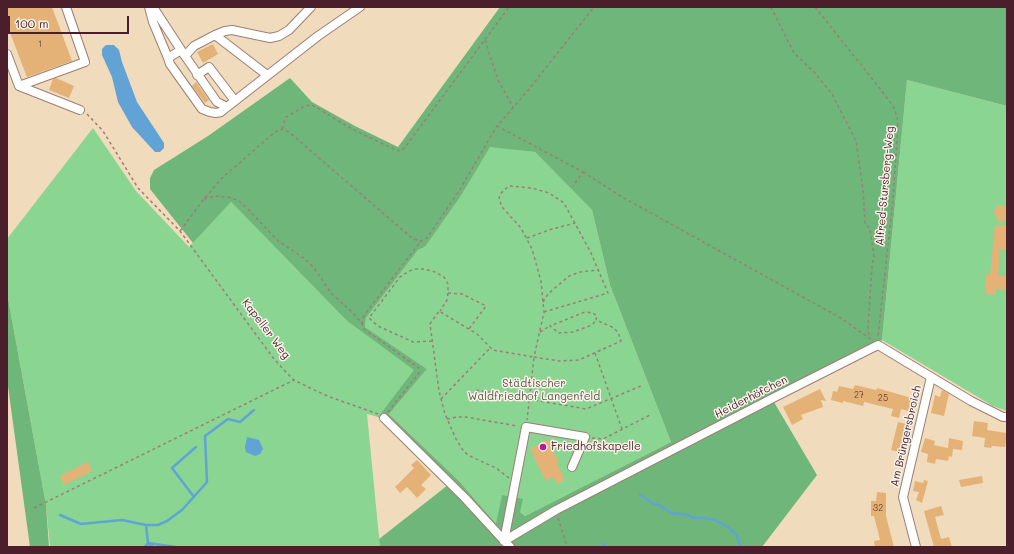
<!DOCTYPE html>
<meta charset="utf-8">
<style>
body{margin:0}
#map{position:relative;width:1014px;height:554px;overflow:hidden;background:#f0dcbc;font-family:Mali,sans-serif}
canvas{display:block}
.frame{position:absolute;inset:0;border:8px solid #4a1f2b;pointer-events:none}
.scale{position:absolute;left:8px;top:16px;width:121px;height:18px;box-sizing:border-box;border:2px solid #4a1f2b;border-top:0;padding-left:5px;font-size:12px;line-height:14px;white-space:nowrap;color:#4a1f2b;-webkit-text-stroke:3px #f7f3e8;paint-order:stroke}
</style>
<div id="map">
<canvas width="1014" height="554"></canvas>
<div class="frame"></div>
<div class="scale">100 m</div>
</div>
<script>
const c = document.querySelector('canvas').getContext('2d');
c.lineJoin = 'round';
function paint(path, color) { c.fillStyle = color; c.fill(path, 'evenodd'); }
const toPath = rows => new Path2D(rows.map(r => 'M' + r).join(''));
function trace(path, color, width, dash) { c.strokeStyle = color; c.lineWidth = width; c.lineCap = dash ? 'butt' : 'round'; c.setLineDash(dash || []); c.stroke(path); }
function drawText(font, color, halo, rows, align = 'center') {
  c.font = font + ' Mali,sans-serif'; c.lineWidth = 3; c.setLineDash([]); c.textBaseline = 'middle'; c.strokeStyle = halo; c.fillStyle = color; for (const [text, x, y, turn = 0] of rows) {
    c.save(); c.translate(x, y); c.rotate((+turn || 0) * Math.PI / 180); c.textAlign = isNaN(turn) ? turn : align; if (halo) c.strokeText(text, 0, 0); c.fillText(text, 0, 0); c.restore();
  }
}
const green = toPath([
 [907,80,1007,106,1007,411,993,406,882,340],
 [93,128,136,191,189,247,231,202,347,321,415,370,378,417,367,414,380,547,50,547,46,505,7,293,7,239],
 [490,146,535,152,592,210,610,285,671,442,525,516,520,512,496,525,459,481,389,414,427,369,365,327,366,318,418,250,425,247,461,196]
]);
const forest = toPath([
 [500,7,1007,7,1007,106,907,80,882,340,771,397,817,475,762,547,380,547,379,539,448,485,378,417,414,370,347,321,231,202,193,243,150,189,150,178,154,170,208,136,290,78,312,102,355,126,398,147],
 [490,147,535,152,592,210,610,285,671,442,525,516,520,512,523,499,502,495,496,524,459,481,389,414,427,369,365,327,366,318,418,250,425,247,461,196],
 [7,293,46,505,49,547,30,547,7,379]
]);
const water = toPath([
 [106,45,114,45,119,50,122,62,137,102,164,143,164,148,160,152,155,152,132,127,118,102,112,77,102,55,102,49],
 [247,437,259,440,263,449,260,454,255,456,246,452,245,447]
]);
const stream = toPath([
 [640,495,652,503,659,505,672,513,688,515,693,518,703,518,715,520,728,527,737,536,740,547],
 [194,497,172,468,196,447],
 [60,515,81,524,122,520,146,525,158,525,167,521,182,510,207,482,205,436,228,419,240,422,254,410],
 [146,525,148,543,153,547],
 [603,544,607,547],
 [145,547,148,543,176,547]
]);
const building = toPath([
 [7,7,52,7,72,61,27,77,7,25],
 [213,44,218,54,203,63,197,52],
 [56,78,74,86,69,98,49,90,53,79],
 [196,82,209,100,205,103,192,86],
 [999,205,1007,207,1007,217,1000,224,994,213,995,208],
 [995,225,1007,225,1007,250,1000,249,998,276,1007,276,1007,290,996,289,996,295,986,294,986,288,985,288,986,274,990,275],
 [855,385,876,390,877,388,915,399,912,412,901,409,899,418,891,416,893,409,864,402,863,406,843,401,843,403,831,400,833,391,837,392,839,386,853,389],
 [820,389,826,401,821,400,823,407,801,415,803,419,792,425,783,407],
 [942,390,949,394,944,416,931,413,935,395,940,397],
 [974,421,988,423,987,430,1007,433,1005,447,992,446,991,448,984,447,985,438,972,436],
 [898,422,910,425,903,453,891,450],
 [925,438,935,441,934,445,948,448,949,438,963,441,962,450,953,449,952,457,949,456,948,461,936,459,935,464,927,462,928,454,921,452],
 [548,439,559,463,557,464,565,480,557,484,553,477,546,481,530,449],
 [417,460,431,475,421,485,426,489,417,498,407,487,400,493,395,487,414,468,411,465],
 [88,462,92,471,64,485,60,476],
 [982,476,983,483,961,487,959,480],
 [924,480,928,481,922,503,916,500,919,492,913,491,915,481,923,483],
 [877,492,886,493,886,516,894,547,875,547,874,541,880,540,874,516,871,516,871,501,876,501],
 [941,506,944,515,935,517,941,539,949,537,952,547,934,547,924,511]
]);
const path = toPath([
 [771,7,794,53,815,73,832,94,856,141,863,189,865,223,870,229,874,256,872,266,868,327,869,337],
 [815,7,881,90,893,106,897,117,898,127,893,199,878,337],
 [485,40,498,80,513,107],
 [87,114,103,131,138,188,180,231,274,359,284,370,294,380,310,388,330,397,378,414],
 [497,126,583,172,573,186],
 [282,129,286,117,305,106,311,105,316,107,345,125,362,134,396,150,401,151,406,146,509,7],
 [583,172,622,197,839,317,872,340],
 [204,199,216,196,228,197,239,201,246,207,277,240,305,259,314,268,331,293,354,314,362,324,364,329,419,368,419,373,388,412],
 [180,231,204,199,222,178,275,132,282,129,289,132,413,239,421,241,427,238,459,191,497,126,525,94,594,7],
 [527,238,549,230,575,223],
 [448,293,462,294,486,306,469,329],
 [543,302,548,294,569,276,580,272,598,270],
 [544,312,608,293,591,253,564,203,549,193,532,188,509,186,500,194,499,199,502,207,521,228,532,249,541,281,544,312,534,357,559,361,579,360,621,341,618,332,612,327,596,320,597,316,593,313,585,312,550,326,559,333,573,332,592,325,596,320],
 [362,324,363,318,365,314,421,241],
 [540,332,550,326],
 [432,341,413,342,378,326,369,318,400,277,409,271,416,269,424,269,435,272,444,277,448,284,448,293,447,300,440,311],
 [595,353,622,429],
 [476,390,586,409,641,386],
 [441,399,490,348],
 [447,419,457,417,466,417,517,426],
 [592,438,603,439,652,414],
 [509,478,496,468,472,457,464,452,456,439,445,414,439,391,430,324,439,311,477,334,493,350,534,357,527,420],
 [34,508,294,380],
 [558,518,567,547]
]);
const minor = toPath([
 [149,7,153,22,168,58],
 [153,7,185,56,217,102,227,107,318,36,360,7],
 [215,35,267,75],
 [181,50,168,58,170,64,202,109,210,112,216,113,221,112,227,107],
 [7,54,19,86,80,110],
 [185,56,194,46,215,35,225,31,232,30,270,38,279,36,289,30,311,7],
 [197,75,209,67,235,101],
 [19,86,85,62,66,7],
 [384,418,465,498,510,547],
 [504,541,556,510,773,398,878,345,971,401,1003,417,1007,417],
 [504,541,526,427,585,437,572,467],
 [916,547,903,497,931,377]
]);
const markers = [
 [543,447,4,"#b5179e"]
];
const numberNames = [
 ["1",40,44],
 ["27",859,395],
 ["25",883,398],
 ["32",878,508]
];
const streetNames = [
 ["Alfred-Stursberg-Weg",885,186,-85],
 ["Kapeller Weg",266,329,53],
 ["Heiderhöfchen",751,397,-27],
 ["Am Brüngersbroich",906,436,-77]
];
const parkNames = [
 ["Städtischer",534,384],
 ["Waldfriedhof Langenfeld",534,397]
];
const poiNames = [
 ["Friedhofskapelle",551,447]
];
paint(green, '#8ad591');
paint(forest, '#6fb67b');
paint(water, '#61a3d5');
trace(stream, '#61a3d5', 2.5);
paint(building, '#e4b276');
trace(minor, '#9d7e74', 10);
trace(path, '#9d7e74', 1.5, [3, 3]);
trace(minor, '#fff', 8);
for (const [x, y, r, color] of markers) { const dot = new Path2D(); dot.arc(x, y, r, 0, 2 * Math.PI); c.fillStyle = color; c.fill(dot); trace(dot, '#f7f3e8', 1.5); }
drawText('9px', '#70443e', null, numberNames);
drawText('11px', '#4a1f2b', '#f7f3e8', streetNames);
drawText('11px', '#5d564a', '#f7f3e8', parkNames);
drawText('11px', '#4a1f2b', '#f7f3e8', poiNames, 'left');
</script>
